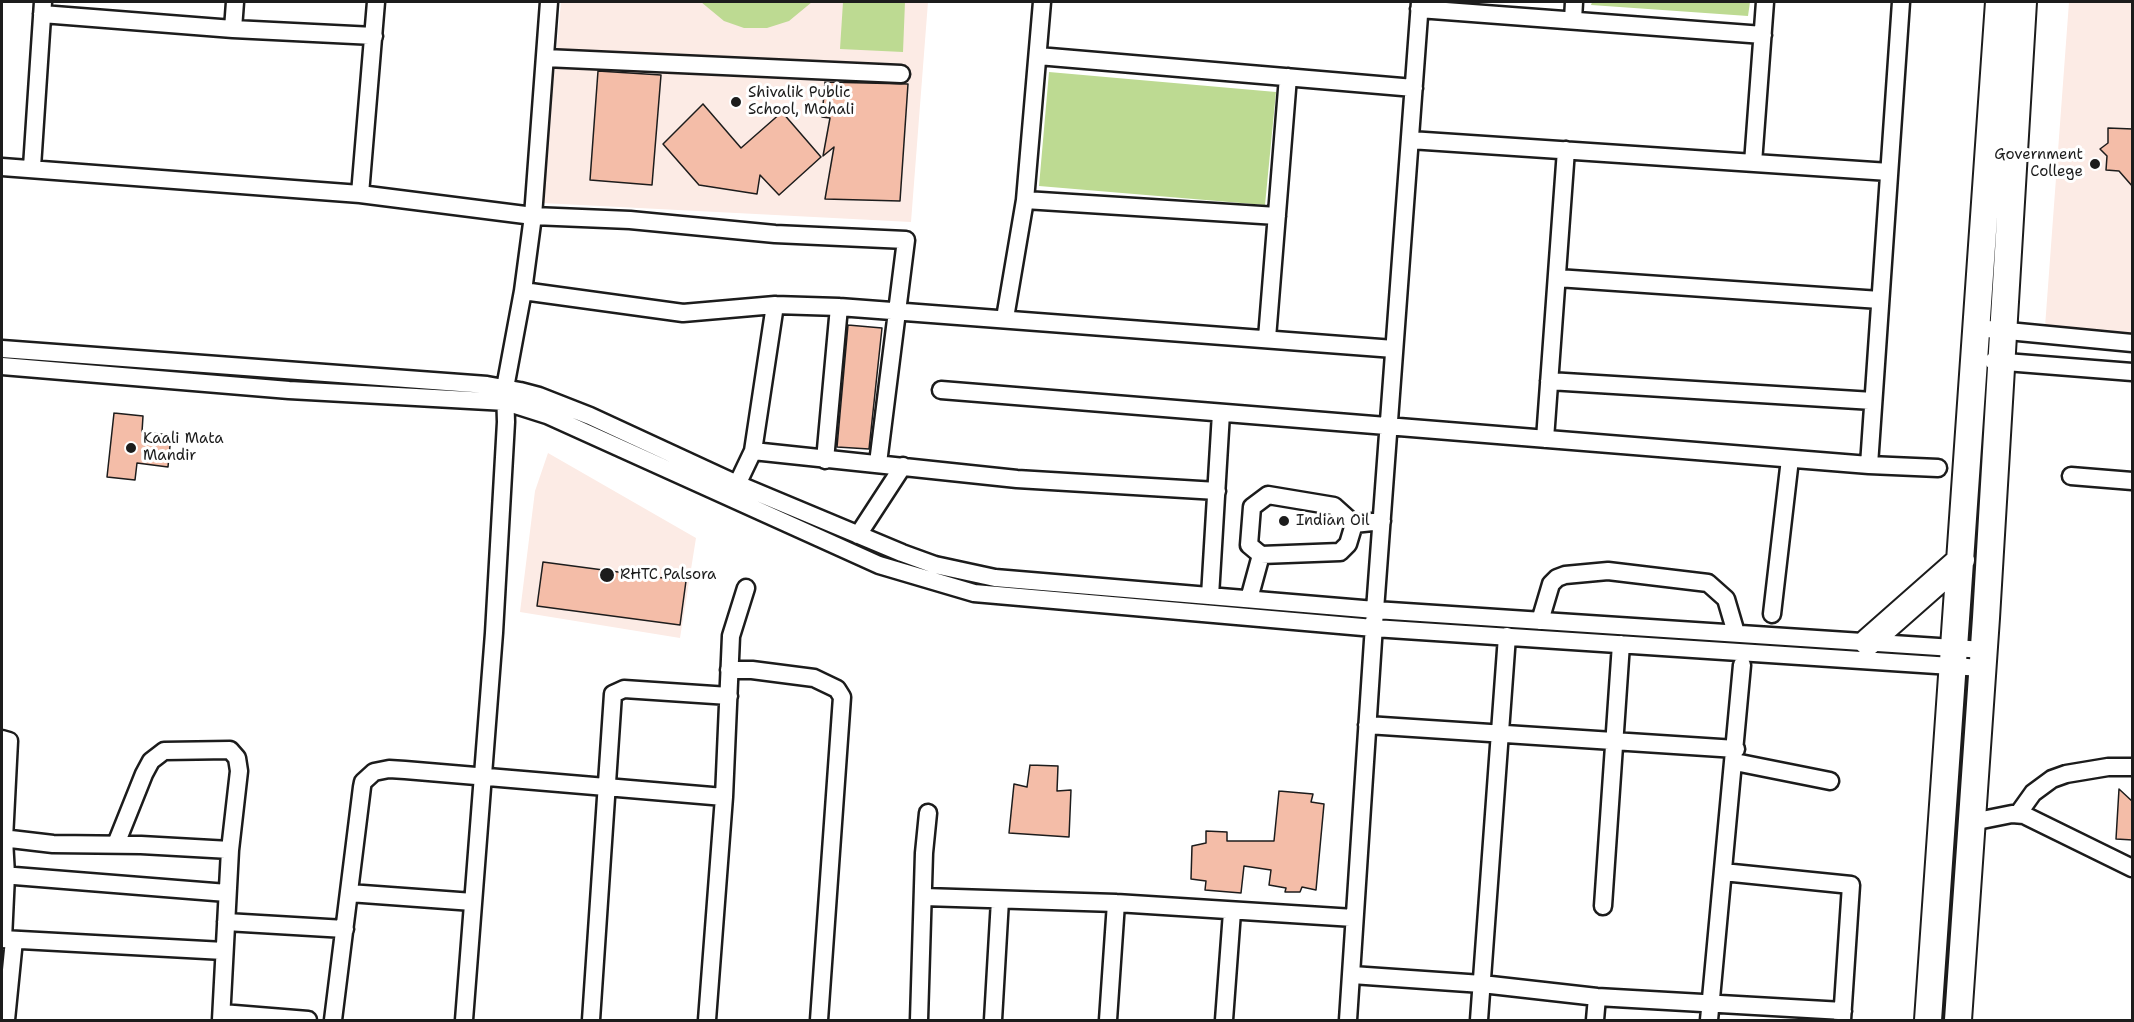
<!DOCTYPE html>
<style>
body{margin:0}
#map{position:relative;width:2134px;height:1022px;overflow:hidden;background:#fff;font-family:"Shantell Sans",sans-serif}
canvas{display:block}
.frame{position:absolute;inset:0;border:3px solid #1c1c1c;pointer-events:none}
</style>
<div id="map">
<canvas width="2134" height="1022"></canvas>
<div class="frame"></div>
</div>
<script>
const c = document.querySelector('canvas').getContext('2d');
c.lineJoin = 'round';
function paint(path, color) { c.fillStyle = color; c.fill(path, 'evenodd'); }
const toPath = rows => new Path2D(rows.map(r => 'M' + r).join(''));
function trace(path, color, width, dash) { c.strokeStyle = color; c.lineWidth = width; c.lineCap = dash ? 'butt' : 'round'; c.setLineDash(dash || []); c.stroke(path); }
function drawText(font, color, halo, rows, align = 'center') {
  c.font = font + ' "Shantell Sans",sans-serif'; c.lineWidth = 6; c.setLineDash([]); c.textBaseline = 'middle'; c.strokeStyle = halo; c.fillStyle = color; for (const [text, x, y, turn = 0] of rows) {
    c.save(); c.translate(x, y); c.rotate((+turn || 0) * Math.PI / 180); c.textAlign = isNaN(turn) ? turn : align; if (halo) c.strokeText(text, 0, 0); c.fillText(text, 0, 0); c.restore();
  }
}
const built = toPath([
 [561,2,928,2,911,222,542,203],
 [2069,2,2132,2,2132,333,2045,327],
 [548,453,696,538,680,638,520,612,535,491]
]);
const green = toPath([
 [701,2,812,2,789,21,767,28,744,28,724,21],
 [843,2,905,2,903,52,840,49],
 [1592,2,1750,2,1748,16,1591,5],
 [1049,72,1276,92,1265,205,1039,186]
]);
const building = toPath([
 [598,71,661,75,652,185,590,180,598,71],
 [825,82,908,84,900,201,825,199,834,147,823,156,830,118,822,117,825,82],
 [703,104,741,148,782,112,821,157,779,195,760,175,757,194,699,185,663,144,703,104],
 [2108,128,2133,129,2133,187,2119,171,2106,170,2107,156,2100,149,2108,143,2108,128],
 [848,325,882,328,869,449,837,447,848,325],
 [114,413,143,416,142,432,171,435,168,467,137,463,135,480,107,477,114,413],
 [543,562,686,581,680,625,537,606,543,562],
 [1030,765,1058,766,1057,791,1071,790,1069,837,1009,833,1014,784,1027,787,1030,765],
 [2119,789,2133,802,2133,840,2116,839,2119,789],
 [1279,791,1313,794,1311,802,1324,804,1316,890,1302,887,1300,892,1285,892,1286,888,1269,885,1271,870,1244,866,1241,893,1205,890,1206,881,1191,879,1192,846,1206,843,1206,831,1227,832,1227,841,1274,841,1279,791]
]);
const minor = toPath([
 [1419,9,1763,35],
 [42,14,233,29,374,36],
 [1573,20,1574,2],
 [233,29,235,2],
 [1038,56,1414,88],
 [545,58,901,74],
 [1410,140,1889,172],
 [1753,163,1765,2],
 [2,167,360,194,533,216,630,220,775,234,906,240,878,463],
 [32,167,43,2],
 [360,194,376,2],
 [1025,200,1277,216],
 [1557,278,1880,300],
 [523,291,683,313,775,305,839,307,1394,349],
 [1005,318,1025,200,1042,2],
 [1977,328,2132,343],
 [1267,338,1288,77],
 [2,349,487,385,520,391,539,396,590,416,737,484,902,553,935,565,995,578,1375,610,1984,650],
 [1993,361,2132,372],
 [2,366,289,390,506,402,547,415,879,565,974,593,1374,628,1982,668],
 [1549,381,1873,401],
 [941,390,1869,465,1938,468],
 [1545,439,1566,150],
 [753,451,1017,479,1217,491],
 [825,460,839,307],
 [1869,465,1901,2],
 [2071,476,2132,481],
 [733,493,753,451,775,305],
 [858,535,903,466],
 [1261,555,1340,552,1348,544,1354,524],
 [1210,596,1221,413],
 [1249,599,1261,555,1249,545,1252,507,1268,495,1334,506,1354,524,1382,521],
 [1772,614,1790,459],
 [1540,621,1551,584,1557,578,1565,575,1608,571,1708,583,1726,599,1736,633],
 [729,670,752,670,814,678,837,689,842,697,819,1020],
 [1367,725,1736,749],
 [2,739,9,741,4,839,6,875,3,939],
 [1735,762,1830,781],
 [2018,814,2033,793,2052,779,2066,774,2108,767,2132,767],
 [1972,822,2012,814,2024,815,2132,868],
 [2,838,53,844,141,845,230,850],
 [116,844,144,774,151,761,164,751,230,750,237,758,239,771,230,850,221,1020],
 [1723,872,1851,885,1842,1020],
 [2,875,227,893],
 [349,893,473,902],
 [924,897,1116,903,1354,918],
 [1603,906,1621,644],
 [226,922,345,929],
 [2,939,224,951],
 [1352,975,1482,984,1597,997,1843,1011],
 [222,1013,308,1020],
 [6,1020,14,940],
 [333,1020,362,787,363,782,374,772,389,769,405,770,724,797],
 [464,1020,494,633,506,422,505,388,523,291,533,216,549,2],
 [591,1020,613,694,624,689,729,696],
 [707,1020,724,797,731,636,746,588],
 [919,1020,924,853,928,813],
 [993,1020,1000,900],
 [1108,1020,1116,903],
 [1224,1020,1232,912],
 [1348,1020,1375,610,1420,2],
 [1479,1020,1507,636],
 [1595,1020,1597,997],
 [1709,1020,1742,665]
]);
const highway = toPath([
 [1868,642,1961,560],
 [1928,1020,1999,2],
 [1958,1020,1986,618,2023,2]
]);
const markers = [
 [736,102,6,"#1c1c1c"],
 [2095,164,6,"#1c1c1c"],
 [131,448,6,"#1c1c1c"],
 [1284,521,6,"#1c1c1c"],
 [607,575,8,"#1c1c1c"]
];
const poiNames = [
 ["Shivalik Public",748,93],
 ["School, Mohali",748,110],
 ["Government",2083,155,"right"],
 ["College",2083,172,"right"],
 ["Kaali Mata",143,439],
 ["Mandir",143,456],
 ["Indian Oil",1296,521],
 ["RHTC Palsora",620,575]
];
paint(built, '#fcebe5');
paint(green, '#bdda92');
paint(building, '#f4bda8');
trace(building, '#1c1c1c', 1.5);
trace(minor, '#1c1c1c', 21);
trace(highway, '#1c1c1c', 30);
trace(minor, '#fff', 16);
trace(highway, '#fff', 26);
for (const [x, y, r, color] of markers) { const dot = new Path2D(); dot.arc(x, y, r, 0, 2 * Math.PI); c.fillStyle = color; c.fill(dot); trace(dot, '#fff', 2); }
drawText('15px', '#1c1c1c', '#fff', poiNames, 'left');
</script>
